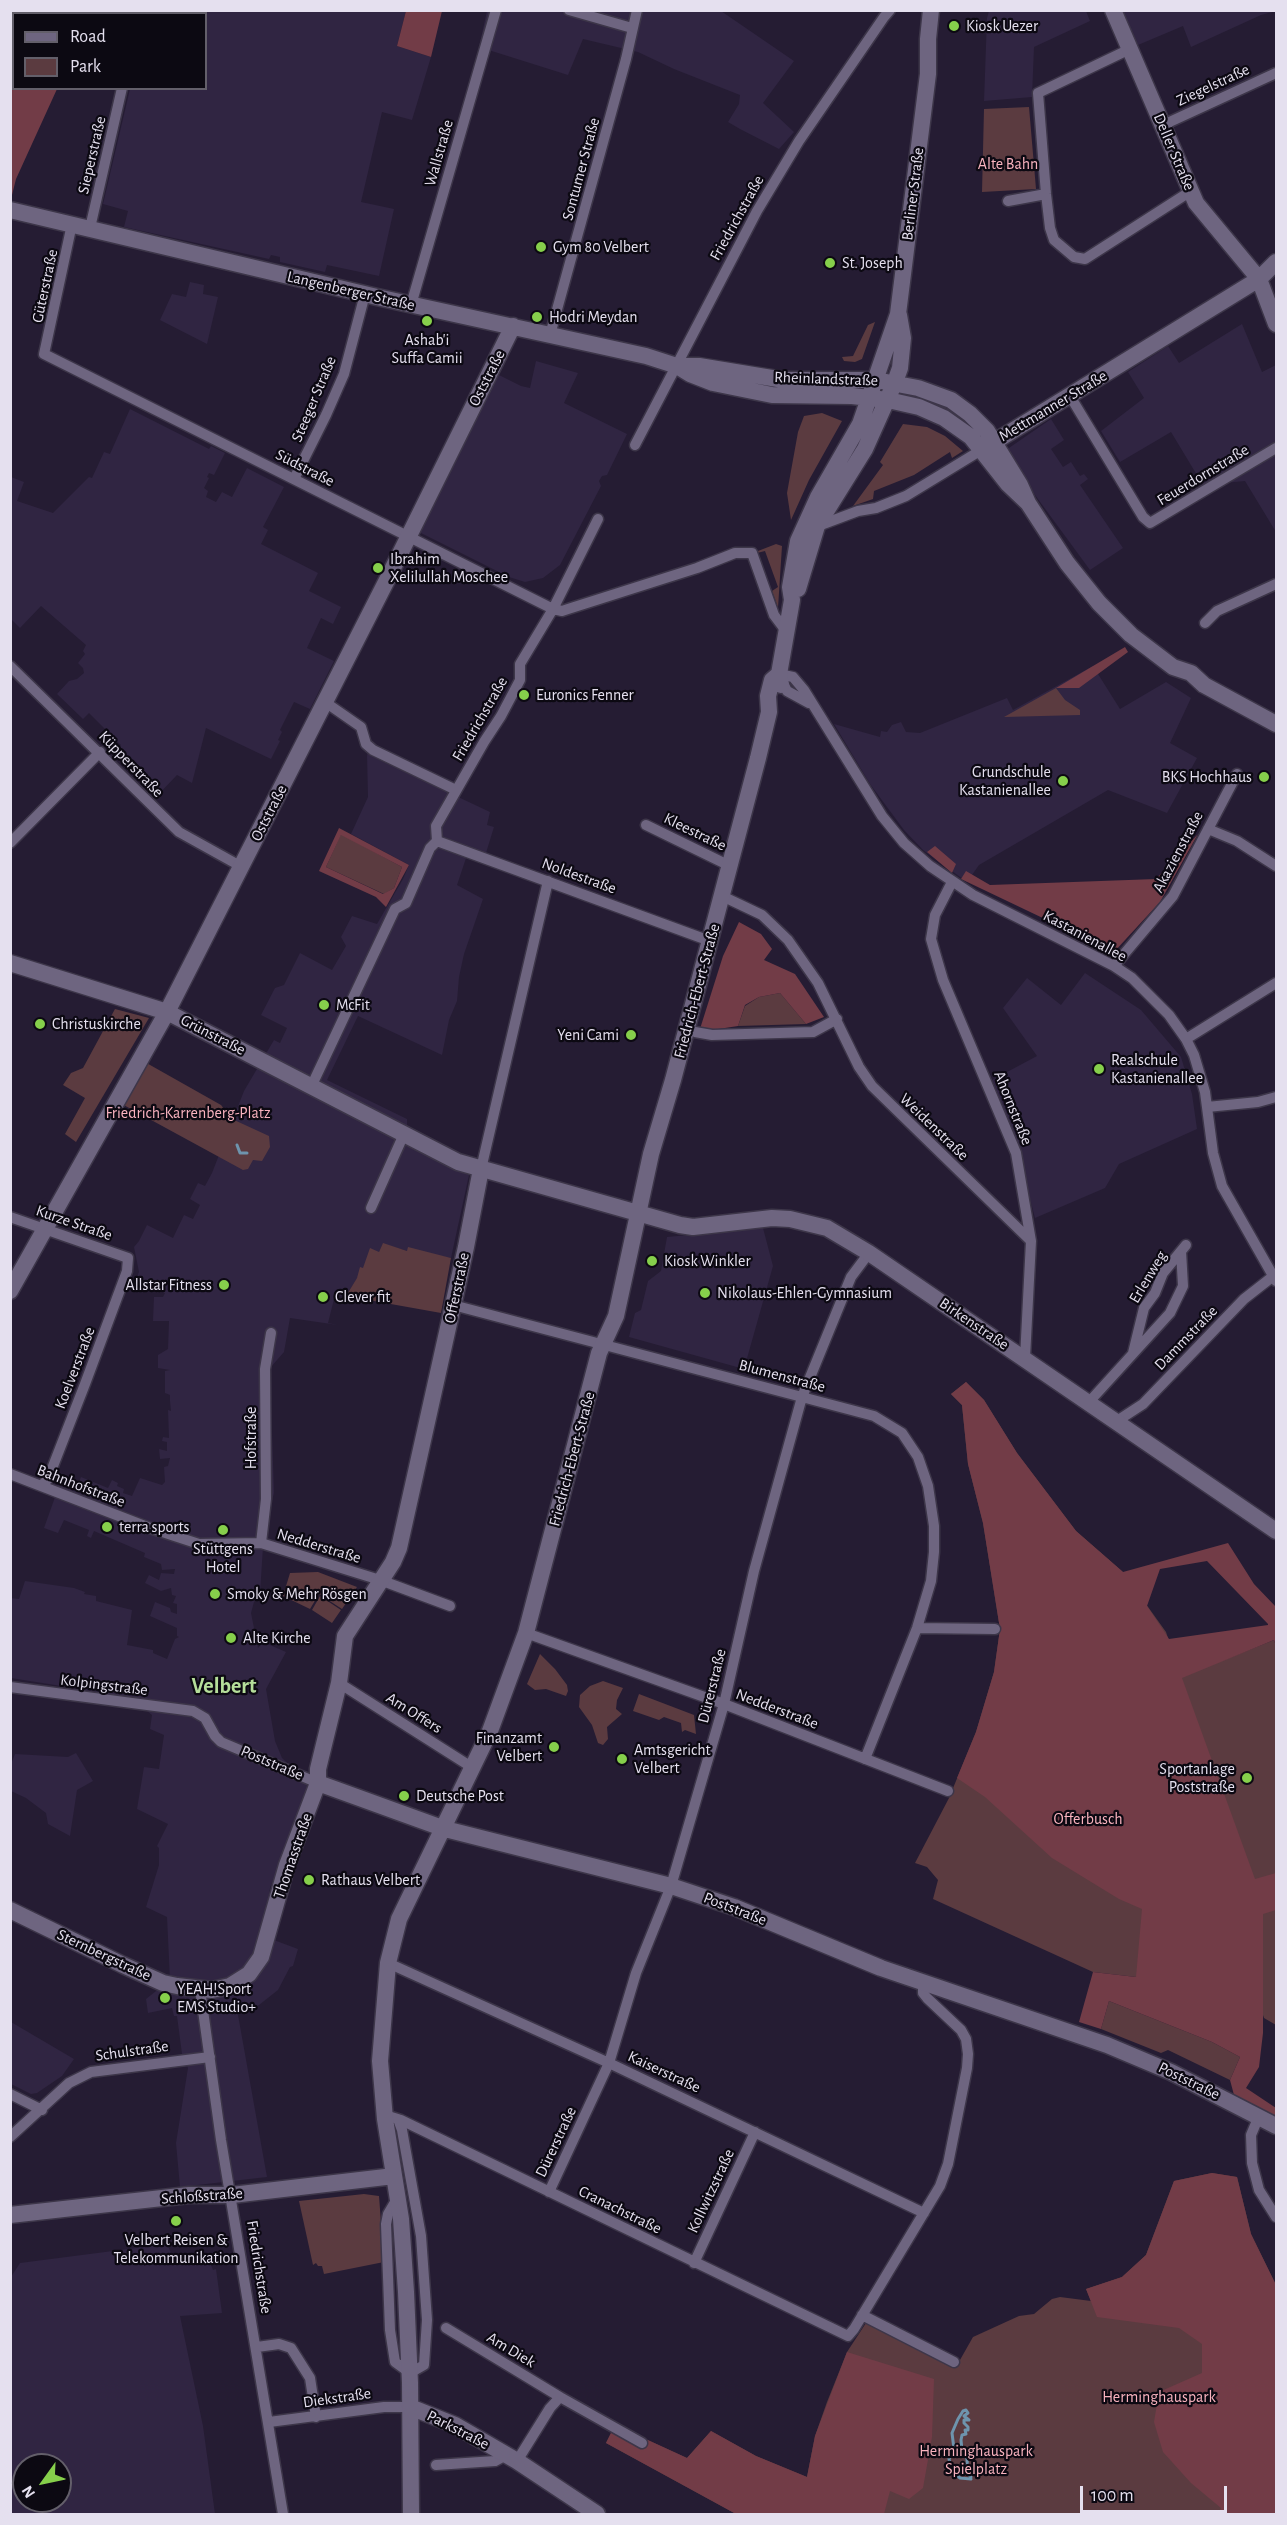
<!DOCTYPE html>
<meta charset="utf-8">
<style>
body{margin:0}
#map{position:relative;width:1287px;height:2525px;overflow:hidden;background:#251c33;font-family:"Alegreya Sans",sans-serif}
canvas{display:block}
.frame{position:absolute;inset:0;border:12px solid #e5e0ef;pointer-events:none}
.legend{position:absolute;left:12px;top:12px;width:195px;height:78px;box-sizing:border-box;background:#0c0912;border:2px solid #635f6a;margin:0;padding:8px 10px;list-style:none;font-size:18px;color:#e5e0ef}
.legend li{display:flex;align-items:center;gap:12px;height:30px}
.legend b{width:30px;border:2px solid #635f6a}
.north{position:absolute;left:12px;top:2453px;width:60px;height:60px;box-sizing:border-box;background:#0c0912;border:2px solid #635f6a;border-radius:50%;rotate:237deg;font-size:16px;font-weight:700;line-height:24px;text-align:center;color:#e5e0ef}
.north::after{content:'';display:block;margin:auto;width:21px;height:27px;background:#86cf4b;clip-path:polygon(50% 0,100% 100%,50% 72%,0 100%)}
.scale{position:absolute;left:1080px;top:2486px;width:147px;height:27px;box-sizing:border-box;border:3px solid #e5e0ef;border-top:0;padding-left:8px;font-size:18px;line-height:21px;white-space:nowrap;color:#e5e0ef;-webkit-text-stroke:4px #0c0912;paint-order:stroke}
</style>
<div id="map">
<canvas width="1287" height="2525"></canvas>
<div class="frame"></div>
<ul class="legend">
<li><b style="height:8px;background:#6e6580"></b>Road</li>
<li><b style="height:16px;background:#5b3b40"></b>Park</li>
</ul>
<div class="north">N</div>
<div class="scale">100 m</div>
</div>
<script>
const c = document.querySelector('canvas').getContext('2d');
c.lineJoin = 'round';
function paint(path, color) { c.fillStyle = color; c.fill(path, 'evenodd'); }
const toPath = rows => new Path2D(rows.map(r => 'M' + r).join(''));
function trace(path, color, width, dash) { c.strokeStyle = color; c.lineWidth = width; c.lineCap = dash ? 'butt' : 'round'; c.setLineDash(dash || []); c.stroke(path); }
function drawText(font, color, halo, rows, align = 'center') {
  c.font = font + ' "Alegreya Sans",sans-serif'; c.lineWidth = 4.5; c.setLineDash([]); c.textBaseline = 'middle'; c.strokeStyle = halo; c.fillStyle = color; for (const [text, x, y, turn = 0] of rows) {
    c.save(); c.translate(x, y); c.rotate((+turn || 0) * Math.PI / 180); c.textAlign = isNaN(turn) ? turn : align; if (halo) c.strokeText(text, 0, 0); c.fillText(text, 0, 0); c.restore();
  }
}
const built = toPath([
 [148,11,406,11,397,46,431,57,412,120,382,112,361,202,394,209,379,276,327,265,325,272,280,262,280,257,271,255,269,259,124,227,128,211,103,204,130,89,206,88,206,14,147,13],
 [487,11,721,11,794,61,763,103,794,132,779,149,740,129,728,122,739,104,740,95,674,69,638,52,583,39,568,75,479,47],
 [989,11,1086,11,1090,21,1034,47,1032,97,984,101,987,18],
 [1123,11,1276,10,1276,11,1261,15,1191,47,1183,26,1138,45],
 [190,282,204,285,203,294,218,297,207,344,160,320,172,294,186,297],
 [1242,324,1262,372,1276,365,1276,532,1245,481,1203,485,1171,432,1120,462,1101,431,1144,398,1128,372,1168,346,1179,363],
 [536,361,578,373,564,403,627,434,607,475,602,476,599,481,601,486,560,565,543,578,525,582,509,577,419,532,499,375,521,386,530,388],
 [130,409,209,449,211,446,225,453,214,475,209,473,207,477,209,478,204,488,208,491,206,497,216,502,222,492,232,497,247,468,284,487,263,527,268,530,261,544,318,573,309,591,341,607,333,624,321,618,307,648,334,661,310,709,294,702,280,730,282,732,278,740,280,741,271,759,206,728,192,783,177,775,156,797,115,752,121,745,89,713,83,719,57,694,69,681,77,679,84,673,83,668,78,663,85,654,83,651,86,645,41,606,20,628,11,619,11,477,24,482,17,501,53,513,89,477,92,478,104,452,110,454],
 [1051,419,1064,440,1051,449,1063,467,1071,462,1080,476,1084,474,1088,479,1080,485,1123,548,1090,570,1032,491,1006,450],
 [1093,666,1120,709,1166,682,1191,698,1170,743,1197,758,1167,813,1108,790,979,865,967,882,923,850,904,830,870,784,834,724,880,737,881,731,887,732,892,725,901,722,906,732,920,733,1007,698,1013,710],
 [367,754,490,812,487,825,494,827,486,853,469,849,457,885,483,899,464,954,459,977,457,1001,449,1020,442,1055,358,1016,327,1080,407,1119,407,1146,469,1175,451,1258,407,1251,383,1244,379,1252,363,1269,346,1296,335,1295,328,1323,338,1325,290,1318,284,1352,270,1368,274,1493,264,1531,260,1594,254,1602,251,1613,258,1648,263,1642,286,1652,266,1689,275,1741,282,1758,310,1785,298,1826,270,1888,263,1936,298,1949,293,1966,290,1967,278,1990,259,2005,238,2015,267,2177,180,2187,176,2143,188,2068,182,2054,177,2016,174,2016,172,2008,148,2013,146,1999,170,1980,167,1917,146,1907,159,1865,159,1848,157,1846,168,1824,137,1809,144,1767,159,1769,164,1735,150,1729,152,1715,130,1697,11,1678,10,1598,19,1599,25,1581,74,1588,85,1592,84,1594,96,1596,96,1601,132,1610,127,1645,153,1650,153,1653,167,1659,175,1639,179,1637,177,1636,177,1628,150,1616,155,1602,170,1608,171,1612,177,1614,177,1604,173,1603,176,1596,172,1595,171,1588,161,1591,145,1583,149,1575,159,1580,161,1573,174,1574,175,1569,162,1570,161,1564,144,1557,145,1553,94,1531,91,1538,87,1536,89,1530,64,1520,58,1533,44,1528,54,1500,58,1482,75,1491,81,1477,108,1488,112,1480,118,1483,117,1486,124,1489,123,1493,132,1496,140,1478,162,1485,165,1482,164,1467,168,1466,170,1458,160,1459,159,1449,167,1451,167,1442,162,1441,163,1437,169,1438,168,1410,171,1411,170,1401,170,1395,165,1393,165,1371,170,1370,158,1368,158,1355,168,1349,169,1321,153,1321,154,1297,163,1297,165,1293,133,1285,139,1272,134,1247,139,1241,147,1225,173,1238,184,1215,193,1219,200,1205,190,1199,198,1183,205,1186,212,1173,244,1091,274,1040,280,1043,287,1028,261,1015,275,988,284,985,300,953,332,970,346,946,341,937,352,916,377,924,403,879,409,865,351,834,368,797],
 [1085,973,1141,1010,1181,1057,1192,1094,1197,1129,1119,1164,1105,1188,1035,1218,1011,1126,992,1080,1037,1056,1003,1008,1027,978,1061,1005],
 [763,1228,773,1266,744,1369,629,1337,635,1313,641,1310,648,1281,661,1271,667,1237],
 [76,1753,93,1781,77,1790,70,1836,48,1824,46,1813,26,1798,11,1791,11,1764,15,1754,68,1757],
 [11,2022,74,2059,62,2076,37,2093,31,2094,11,2084],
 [167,2244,176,2264,210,2263,213,2270,216,2269,222,2313,180,2316,203,2426,215,2514,11,2514,11,2277,20,2263],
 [24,2465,60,2465,60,2501,24,2501]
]);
const green = toPath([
 [1029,107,1036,189,982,192,984,109],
 [875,322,862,359,855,362,844,361,842,357,853,356,868,325],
 [822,413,842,421,809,480,791,520,787,493,798,432,804,416],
 [903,424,927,427,945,436,963,451,952,458,950,452,914,475,874,491,873,499,853,506,883,465,880,462],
 [776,544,782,546,778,608,772,591,778,587,765,551,757,553,758,551],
 [1056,688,1065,700,1080,710,1080,715,1004,717],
 [341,834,402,867,394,888,384,894,326,867],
 [780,993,806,1024,738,1026,745,1006,759,997],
 [115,1009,149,1018,76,1142,65,1134,85,1098,63,1085,71,1073,83,1068],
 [143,1061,221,1105,232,1119,269,1136,270,1147,262,1161,253,1160,248,1169,243,1170,120,1103],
 [383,1243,407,1251,408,1247,451,1258,441,1313,346,1296,357,1278,360,1267,363,1268,370,1248,379,1252],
 [966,1382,984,1400,1017,1453,1076,1531,1123,1572,1166,1632,1181,1677,1274,1640,1276,1646,1276,2025,1264,2018,1262,2012,1263,1914,1136,1977,1093,1972,933,1899,938,1880,927,1867,915,1863,949,1798,976,1732,994,1672,1000,1629,983,1523,968,1464,962,1405,951,1394],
 [318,1572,357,1587,342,1609,319,1594,310,1609,283,1596,290,1573],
 [320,1596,341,1610,332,1623,312,1610],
 [540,1654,555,1669,567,1685,568,1691,566,1696,546,1689,535,1690,527,1684],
 [603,1681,623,1688,617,1700,616,1709,622,1714,607,1727,608,1739,603,1745,598,1743,592,1725,579,1707,580,1695,590,1686],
 [639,1694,694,1715,696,1734,685,1730,682,1732,681,1723,664,1717,659,1720,633,1711],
 [1109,2001,1212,2042,1240,2057,1230,2080,1168,2050,1161,2053,1101,2029],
 [1212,2173,1237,2177,1251,2234,1276,2285,1276,2514,736,2514,606,2443,615,2425,687,2458,711,2431,756,2456,807,2477,815,2436,827,2402,847,2352,866,2323,956,2367,973,2337,1019,2316,1034,2314,1052,2299,1060,2297,1091,2301,1086,2289,1122,2277,1146,2255,1174,2181],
 [364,2194,379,2196,384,2262,324,2274,322,2266,318,2266,316,2263,313,2265,299,2201]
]);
const forest = toPath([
 [406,11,442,11,431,57,397,46],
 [13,78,14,88,57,89,16,179,11,199,10,86],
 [1125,647,1128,652,1079,688,1056,688],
 [339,828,409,865,386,907,376,897,319,871],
 [341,835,402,867,394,888,383,894,326,867],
 [1198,834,1160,902,1114,952,961,879,966,871,990,885,1156,879],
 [935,846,956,864,952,873,927,852],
 [739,922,761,934,772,949,764,960,795,974,824,1017,806,1024,780,993,759,997,745,1005,738,1026,699,1032,723,956],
 [966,1382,984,1400,1017,1453,1076,1531,1123,1572,1228,1543,1254,1584,1276,1607,1276,1646,1274,1640,1182,1678,1255,1879,1276,1873,1276,1910,1263,1914,1263,2033,1259,2067,1246,2088,1276,2108,1276,2118,1234,2095,1230,2080,1240,2057,1212,2042,1109,2001,1101,2029,1079,2022,1093,1972,1136,1977,1142,1909,1119,1899,1052,1858,985,1797,957,1778,976,1732,994,1672,1000,1629,983,1523,968,1464,962,1405,951,1394],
 [1207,1561,1268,1624,1268,1625,1169,1639,1147,1606,1160,1569],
 [1212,2173,1237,2177,1251,2234,1276,2285,1276,2514,1218,2514,1221,2508,1191,2483,1163,2452,1154,2422,1159,2392,1202,2373,1202,2344,1179,2328,1097,2317,1086,2289,1122,2277,1146,2255,1174,2181],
 [847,2352,934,2379,932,2437,923,2488,909,2499,890,2491,884,2514,736,2514,606,2443,615,2425,687,2458,711,2431,756,2456,807,2477,815,2436]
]);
const stream = toPath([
 [237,1145,240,1153,247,1153],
 [971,2479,960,2478,952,2471,949,2459,954,2449,952,2433,958,2419,963,2411,966,2410,968,2413,964,2416,969,2420,964,2420,964,2423,968,2427,968,2430,965,2430,966,2434,962,2435,961,2440,962,2451,967,2459,968,2474,971,2477]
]);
const street = toPath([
 [569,10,632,28],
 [128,14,128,10],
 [1130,49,1038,93,1046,194,1050,228,1054,240,1074,257,1085,259,1191,191],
 [1163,125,1276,73],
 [1008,201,1046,194],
 [72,224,44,354,553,609,562,611,568,609,697,568,735,553,752,553,774,615,786,631],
 [90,228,122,88],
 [411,305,496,10],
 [550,335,626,59,637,10],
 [1070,396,1143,517,1150,523,1276,448],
 [635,445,757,211,799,141,884,17,890,10],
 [294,479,326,415,344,374,365,294],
 [818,526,858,511,876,508,906,496,983,449],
 [1205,623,1217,611,1276,584],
 [10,666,179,832,242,867],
 [779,674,793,677,804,690,882,816,904,843,930,866,973,895,1114,966,1132,978,1169,1015,1186,1039,1194,1055,1205,1092,1213,1153,1222,1186,1276,1281],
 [781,679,787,691,809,703],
 [325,702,361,727,366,744,373,750,456,790],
 [646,825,730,866],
 [1208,829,1237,841,1276,866],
 [437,841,436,826,484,742,501,716,520,680,520,664,553,609,598,519],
 [437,841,710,941],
 [10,843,100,752],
 [952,882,935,915,931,939,943,980,1016,1153,1031,1241,1025,1358],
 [722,896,762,915,788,940,818,983,859,1067,872,1086,1031,1241],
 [1114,966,1173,896,1237,774],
 [695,1032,712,1035,813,1032,837,1019],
 [1186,1039,1276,983],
 [311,1087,395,909,406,903,430,848,437,841],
 [1207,1107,1258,1102,1276,1097],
 [481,1169,548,881],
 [371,1208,404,1134],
 [10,1217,128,1258,127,1271,85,1384,48,1479,43,1484],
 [453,1305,874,1416,902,1433,918,1457,928,1486,934,1526,934,1552,931,1581,917,1628,865,1759],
 [1133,1353,1144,1308,1155,1293,1163,1273,1186,1245],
 [1089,1402,1170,1313,1183,1286,1181,1251],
 [1117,1421,1143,1404,1244,1299,1276,1274],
 [10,1474,150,1528,199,1544,261,1543,380,1580,450,1606],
 [261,1543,266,1499,265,1369,271,1333],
 [917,1628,995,1629],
 [526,1633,724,1704,948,1791],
 [339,1683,473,1768],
 [10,1687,193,1711,205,1718,215,1736,221,1742,318,1783],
 [388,1963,609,2063,924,2213],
 [200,1989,221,2140,283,2514],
 [10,2094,42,2110],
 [385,2115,401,2120,848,2336,854,2329,940,2186,948,2164,967,2068,968,2054,966,2039,961,2030,927,1998,923,1993,923,1984],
 [1259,2116,1251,2135,1252,2163,1259,2190,1276,2217],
 [10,2137,69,2083,91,2072,210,2057],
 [549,2192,609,2063,636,1973,671,1886,724,1704,754,1571,802,1397,851,1277,869,1253],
 [398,2197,388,2214,386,2224,390,2330,395,2362,410,2373,424,2365,427,2320,421,2236,402,2130,398,2119],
 [694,2263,755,2132],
 [862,2315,954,2362],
 [446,2328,560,2397,642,2443],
 [257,2347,279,2344,291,2348,310,2378,316,2417],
 [269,2422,384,2407,410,2407],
 [517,2461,550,2408,560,2397],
 [436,2465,495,2461,506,2455]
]);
const secondary = toPath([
 [1113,10,1196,203,1259,279,1276,324],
 [10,210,377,297,646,356,677,366,690,374,713,383,772,395,852,396,888,400,919,407,944,418,971,437,1008,484,1028,503],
 [678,366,699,366,784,380,876,380,918,388,951,400,970,414,987,431,1020,485,1028,503,1067,563,1099,603,1131,635,1173,667,1191,673,1204,685,1276,724],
 [986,447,1259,279,1276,262],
 [798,589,817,526,865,449,895,382,900,368,903,338,899,315],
 [781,685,779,674,792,600,790,587,798,541,818,497,860,424,898,314,928,74,928,39,931,10],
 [10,963,167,1012,458,1162,680,1225,693,1227,772,1218,790,1219,827,1228,869,1253,1276,1531],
 [10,1291,167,1012,387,580,513,326],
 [318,1783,445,1829,671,1886,734,1907,881,1968,1107,2045,1171,2072,1276,2126],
 [10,1910,123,1965,163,1983,177,1986,212,1990,230,1986,249,1974,261,1957,287,1865,318,1783,318,1769,339,1683,345,1636,393,1562,399,1548,466,1247,481,1169],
 [10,2215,189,2195,232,2195,394,2176],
 [410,2407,455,2425,517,2461,597,2514],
 [411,2514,410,2383,406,2292,401,2219,385,2119,380,2061,388,1963,399,1919,490,1731,526,1633,599,1353,616,1316,651,1154,673,1080,758,758,769,712,768,696,772,680,779,674]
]);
const markers = [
 [954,26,6,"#86cf4b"],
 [541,247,6,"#86cf4b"],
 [830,263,6,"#86cf4b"],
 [537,317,6,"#86cf4b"],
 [427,321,6,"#86cf4b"],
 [378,568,6,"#86cf4b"],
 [524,695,6,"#86cf4b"],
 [1264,777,6,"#86cf4b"],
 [1063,781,6,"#86cf4b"],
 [324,1005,6,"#86cf4b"],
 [40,1024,6,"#86cf4b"],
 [631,1035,6,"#86cf4b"],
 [1099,1069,6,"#86cf4b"],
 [652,1261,6,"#86cf4b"],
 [224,1285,6,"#86cf4b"],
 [705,1293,6,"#86cf4b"],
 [323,1297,6,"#86cf4b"],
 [107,1527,6,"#86cf4b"],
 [223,1530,6,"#86cf4b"],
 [215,1594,6,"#86cf4b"],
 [231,1638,6,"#86cf4b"],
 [554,1747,6,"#86cf4b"],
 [622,1759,6,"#86cf4b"],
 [1247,1778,6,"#86cf4b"],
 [404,1796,6,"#86cf4b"],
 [309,1880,6,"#86cf4b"],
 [165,1998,6,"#86cf4b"],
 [176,2221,6,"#86cf4b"]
];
const poiNames = [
 ["Kiosk Uezer",966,26],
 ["Gym 80 Velbert",553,247],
 ["St. Joseph",842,263],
 ["Hodri Meydan",549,317],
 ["Ashab'i",427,340,"center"],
 ["Suffa Camii",427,358,"center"],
 ["Ibrahim",390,559],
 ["Xelilullah Moschee",390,577],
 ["Euronics Fenner",536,695],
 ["Grundschule",1051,772,"right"],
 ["Kastanienallee",1051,790,"right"],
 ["BKS Hochhaus",1252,777,"right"],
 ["McFit",336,1005],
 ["Christuskirche",52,1024],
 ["Yeni Cami",619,1035,"right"],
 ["Realschule",1111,1060],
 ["Kastanienallee",1111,1078],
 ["Kiosk Winkler",664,1261],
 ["Allstar Fitness",212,1285,"right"],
 ["Nikolaus-Ehlen-Gymnasium",717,1293],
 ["Clever fit",335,1297],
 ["terra sports",119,1527],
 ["Stüttgens",223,1549,"center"],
 ["Hotel",223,1567,"center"],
 ["Smoky & Mehr Rösgen",227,1594],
 ["Alte Kirche",243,1638],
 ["Finanzamt",542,1738,"right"],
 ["Velbert",542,1756,"right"],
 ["Amtsgericht",634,1750],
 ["Velbert",634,1768],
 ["Sportanlage",1235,1769,"right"],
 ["Poststraße",1235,1787,"right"],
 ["Deutsche Post",416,1796],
 ["Rathaus Velbert",321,1880],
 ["YEAH!Sport",177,1989],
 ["EMS Studio+",177,2007],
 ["Velbert Reisen &",176,2240,"center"],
 ["Telekommunikation",176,2258,"center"]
];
const streetNames = [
 ["Ziegelstraße",1213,85,-25],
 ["Deller Straße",1174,152,67],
 ["Wallstraße",439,153,-74],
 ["Sieperstraße",92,155,-77],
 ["Sontumer Straße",581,169,-75],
 ["Berliner Straße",913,194,-83],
 ["Friedrichstraße",737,218,-61],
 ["Güterstraße",45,286,-78],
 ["Langenberger Straße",351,291,13],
 ["Oststraße",487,378,-63],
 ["Rheinlandstraße",826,379,2],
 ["Steeger Straße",314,399,-67],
 ["Mettmanner Straße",1053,406,-31],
 ["Südstraße",305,468,27],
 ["Feuerdornstraße",1203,475,-31],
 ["Friedrichstraße",480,719,-60],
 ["Küpperstraße",131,764,46],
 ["Oststraße",269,813,-63],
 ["Kleestraße",695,832,26],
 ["Akazienstraße",1178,852,-62],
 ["Noldestraße",579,876,20],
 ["Kastanienallee",1085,936,28],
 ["Friedrich-Ebert-Straße",697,991,-75],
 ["Grünstraße",213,1035,27],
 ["Ahornstraße",1013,1108,68],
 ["Weidenstraße",934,1127,44],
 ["Kurze Straße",74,1223,19],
 ["Erlenweg",1148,1277,-59],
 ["Offerstraße",457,1288,-78],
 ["Birkenstraße",974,1324,34],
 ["Dammstraße",1186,1338,-46],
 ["Koelverstraße",75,1368,-69],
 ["Blumenstraße",782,1376,15],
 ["Hofstraße",251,1438,-90],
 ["Friedrich-Ebert-Straße",572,1459,-75],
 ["Bahnhofstraße",81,1486,21],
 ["Nedderstraße",319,1546,17],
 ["Kolpingstraße",104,1685,7],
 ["Dürerstraße",712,1686,-76],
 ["Nedderstraße",777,1709,21],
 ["Am Offers",414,1713,32],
 ["Poststraße",272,1763,23],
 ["Thomasstraße",293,1856,-71],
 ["Poststraße",735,1909,21],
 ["Sternbergstraße",104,1955,25],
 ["Schulstraße",132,2051,-8],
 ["Kaiserstraße",664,2072,25],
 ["Poststraße",1189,2081,26],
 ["Dürerstraße",556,2142,-65],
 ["Kollwitzstraße",711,2191,-65],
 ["Schloßstraße",202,2196,-4],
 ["Cranachstraße",620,2210,26],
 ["Friedrichstraße",259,2267,81],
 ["Am Diek",511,2350,31],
 ["Diekstraße",337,2398,-8],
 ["Parkstraße",458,2430,27]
];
const parkNames = [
 ["Alte Bahn",1008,164],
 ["Friedrich-Karrenberg-Platz",188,1113],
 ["Offerbusch",1088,1819],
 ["Herminghauspark",1159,2397],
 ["Herminghauspark",976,2451],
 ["Spielplatz",976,2469]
];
const districtNames = [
 ["Velbert",224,1686]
];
paint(built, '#302542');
paint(green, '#5b3b40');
paint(forest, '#723c47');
trace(stream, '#6e94ad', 3);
trace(street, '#3d3649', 13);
trace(secondary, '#3d3649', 19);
trace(street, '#6e6580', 10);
trace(secondary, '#6e6580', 16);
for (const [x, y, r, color] of markers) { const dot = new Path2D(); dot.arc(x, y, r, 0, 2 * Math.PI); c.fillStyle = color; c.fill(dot); trace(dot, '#0c0912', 2); }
drawText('16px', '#e5e0ef', '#0c0912', poiNames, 'left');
drawText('16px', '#e5e0ef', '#0c0912', streetNames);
drawText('16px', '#fab3bf', '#0c0912', parkNames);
drawText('bold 22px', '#b5de9a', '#0c0912', districtNames);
</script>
